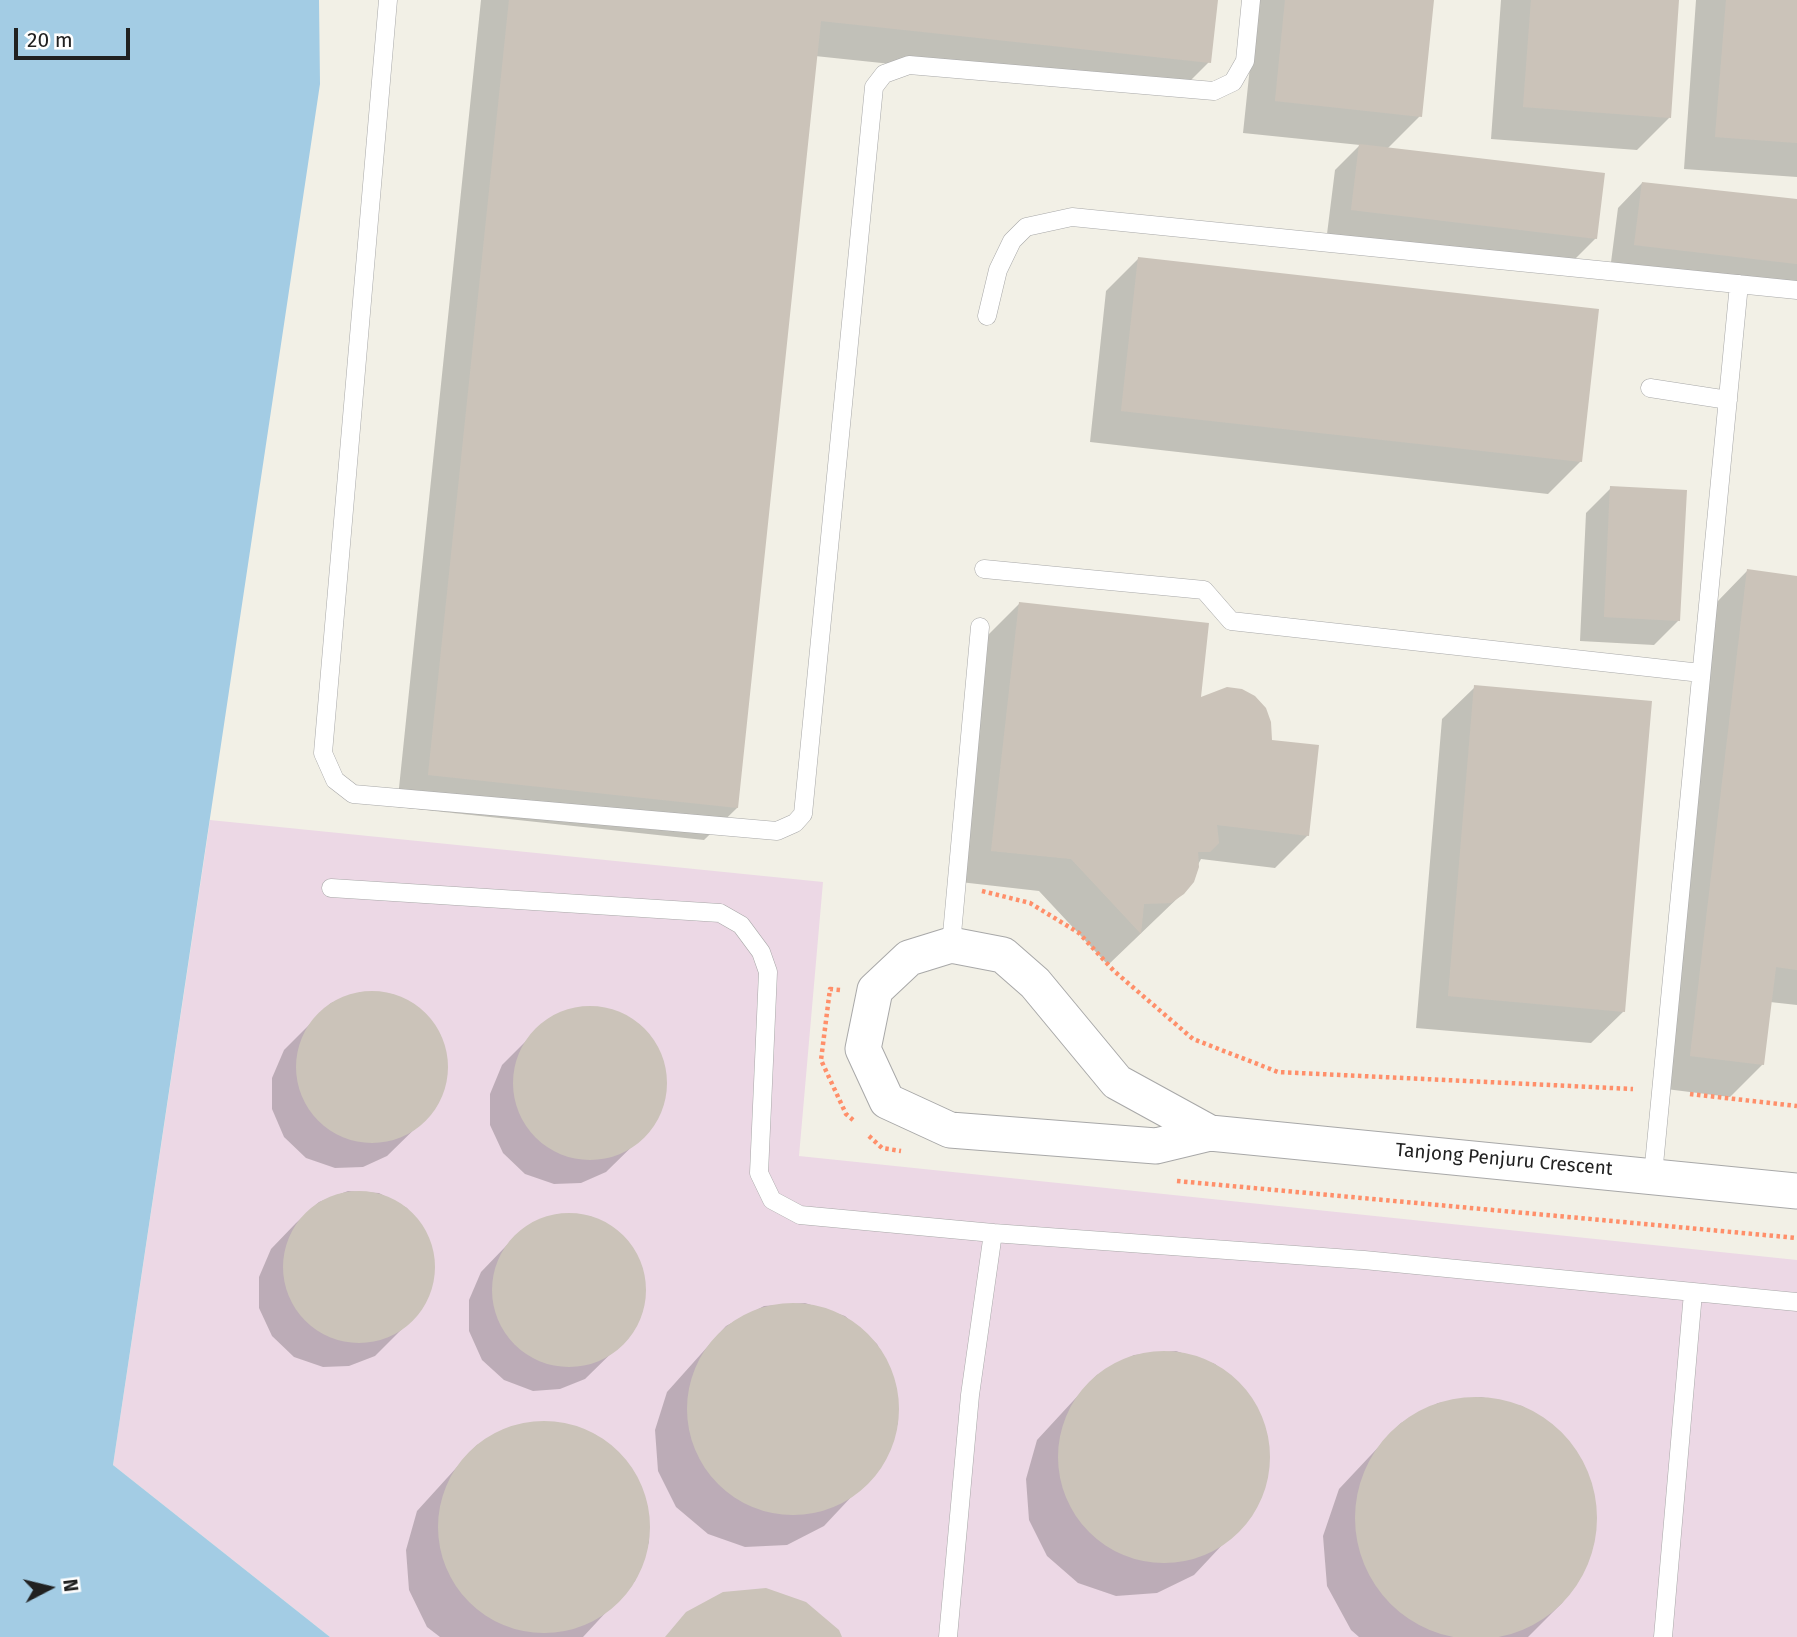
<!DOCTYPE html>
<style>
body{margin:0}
#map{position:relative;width:1797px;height:1637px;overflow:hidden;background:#f2f0e6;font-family:"Fira Sans",sans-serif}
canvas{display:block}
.north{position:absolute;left:14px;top:1553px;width:70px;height:70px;-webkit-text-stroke:5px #fff;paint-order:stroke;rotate:83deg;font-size:19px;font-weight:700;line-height:28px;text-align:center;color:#212121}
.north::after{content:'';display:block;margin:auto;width:24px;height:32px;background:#212121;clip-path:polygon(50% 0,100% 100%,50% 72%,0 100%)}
.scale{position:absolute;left:14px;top:28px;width:116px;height:32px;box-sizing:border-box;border:4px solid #212121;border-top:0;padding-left:9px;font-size:21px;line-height:24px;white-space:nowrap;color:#212121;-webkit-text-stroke:5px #fff;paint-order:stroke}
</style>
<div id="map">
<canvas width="1797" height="1637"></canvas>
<div class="north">N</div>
<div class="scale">20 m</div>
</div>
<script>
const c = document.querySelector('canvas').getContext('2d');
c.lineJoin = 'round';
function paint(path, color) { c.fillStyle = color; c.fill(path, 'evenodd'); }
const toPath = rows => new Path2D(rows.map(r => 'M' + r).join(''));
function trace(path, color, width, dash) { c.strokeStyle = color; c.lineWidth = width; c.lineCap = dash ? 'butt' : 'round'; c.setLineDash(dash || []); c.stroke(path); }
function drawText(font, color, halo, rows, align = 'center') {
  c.font = font + ' "Fira Sans",sans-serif'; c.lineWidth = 6; c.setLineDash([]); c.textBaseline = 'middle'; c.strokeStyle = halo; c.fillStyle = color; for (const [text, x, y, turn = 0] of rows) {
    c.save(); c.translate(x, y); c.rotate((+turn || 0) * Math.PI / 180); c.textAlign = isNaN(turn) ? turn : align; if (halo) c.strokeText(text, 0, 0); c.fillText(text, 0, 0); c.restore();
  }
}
const industrial = toPath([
 [210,820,823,882,799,1156,1797,1260,1797,1637,330,1637,113,1465]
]);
const water = toPath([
 [0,0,319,0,320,84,113,1465,330,1637,0,1637]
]);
const shadow = toPath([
 [481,0,1216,0,1209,62,1177,94,815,56,737,808,704,840,397,807],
 [1257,0,1432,0,1420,116,1387,149,1596,238,1571,263,1327,234,1335,170,1360,145,1243,133],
 [1501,0,1678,0,1669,118,1637,150,1491,139],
 [1696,0,1797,0,1797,177,1684,169],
 [1642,183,1797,201,1797,291,1610,270,1618,208],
 [1138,259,1581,461,1548,494,1090,442,1106,291],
 [1611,488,1679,620,1654,645,1580,641,1586,513],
 [1747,571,1797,577,1797,1005,1770,1002,1763,1064,1730,1097,1658,1088,1715,604],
 [1019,604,1199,699,1270,741,1308,835,1275,868,1201,859,1183,893,1108,965,1039,891,960,882,987,636],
 [1475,687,1624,1011,1591,1043,1416,1028,1442,719],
 [361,992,392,994,420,1009,440,1034,447,1060,444,1087,433,1111,387,1156,363,1167,335,1168,306,1158,284,1137,272,1109,272,1078,284,1050,331,1003],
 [579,1008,611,1010,638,1025,658,1049,665,1076,663,1103,652,1127,606,1172,581,1183,554,1184,525,1174,503,1153,490,1125,490,1094,502,1065,527,1040,550,1018],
 [348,1191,379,1193,407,1208,426,1233,434,1259,431,1286,420,1311,375,1356,349,1366,323,1367,294,1357,272,1336,259,1308,259,1277,271,1249,296,1223,319,1202],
 [558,1214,590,1216,617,1231,637,1256,644,1282,642,1309,631,1334,585,1379,560,1389,533,1391,504,1380,482,1360,469,1331,469,1300,481,1272,506,1246,529,1225],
 [805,1303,845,1316,877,1344,895,1382,898,1423,884,1462,824,1526,787,1545,745,1547,708,1534,676,1507,658,1471,655,1430,667,1392,726,1326,764,1306],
 [1176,1351,1215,1364,1247,1392,1266,1430,1268,1472,1255,1510,1194,1575,1157,1593,1116,1596,1078,1583,1047,1556,1029,1520,1026,1479,1037,1440,1097,1375,1134,1355],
 [1481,1397,1522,1406,1558,1430,1584,1465,1596,1513,1588,1562,1562,1603,1528,1637,1359,1637,1351,1630,1327,1586,1323,1536,1339,1489,1401,1423,1438,1403],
 [556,1422,596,1435,627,1463,646,1500,649,1542,635,1581,583,1637,440,1637,427,1627,409,1590,406,1550,417,1511,477,1445,515,1426]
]);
const building = toPath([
 [509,0,1218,0,1211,63,821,21,738,808,428,775],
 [1285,0,1434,0,1422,117,1275,101],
 [1531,0,1679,0,1671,118,1523,107],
 [1726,0,1797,0,1797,143,1715,137],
 [1359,144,1605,173,1597,239,1351,210],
 [1642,182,1797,199,1797,264,1634,245],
 [1138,257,1599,309,1582,462,1121,411],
 [1610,486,1687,490,1680,621,1604,617],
 [1747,569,1797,576,1797,970,1776,967,1764,1065,1690,1056],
 [1019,602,1209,623,1201,697,1227,687,1242,689,1255,696,1266,708,1271,722,1272,740,1319,745,1309,836,1217,825,1219,843,1210,852,1198,852,1199,867,1194,882,1184,894,1171,903,1144,904,1141,934,1071,859,991,851],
 [1474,685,1652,701,1625,1012,1448,996],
 '296 1067a76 76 0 1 1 152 0a76 76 0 1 1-152 0Z',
 '513 1083a77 77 0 1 1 154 0a77 77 0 1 1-154 0Z',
 '283 1267a76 76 0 1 1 152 0a76 76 0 1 1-152 0Z',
 '492 1290a77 77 0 1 1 154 0a77 77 0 1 1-154 0Z',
 '687 1409a106 106 0 1 1 212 0a106 106 0 1 1-212 0Z',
 '1058 1457a106 106 0 1 1 212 0a106 106 0 1 1-212 0Z',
 '1355 1518a121 121 0 1 1 242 0a121 121 0 1 1-242 0Z',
 '438 1527a106 106 0 1 1 212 0a106 106 0 1 1-212 0Z',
 [766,1588,806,1602,839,1630,842,1637,665,1637,686,1612,723,1592]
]);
const path = toPath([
 [982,891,1030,903,1079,933,1114,971,1193,1039,1278,1072,1633,1089],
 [840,990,830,989,821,1060,846,1114,853,1120],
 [1690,1094,1797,1106],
 [869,1136,882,1148,901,1151],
 [1177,1181,1797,1238]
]);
const service = toPath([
 [388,0,323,753,335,780,353,794,777,831,795,823,803,814,874,87,884,74,909,65,1214,91,1233,82,1245,61,1251,0],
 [987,316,998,270,1012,241,1026,227,1072,217,1797,290],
 [1650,388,1728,400],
 [984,569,1204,590,1231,621,1701,673],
 [331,888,720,913,741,925,761,952,768,972,759,1173,772,1200,800,1215,993,1233,1364,1260,1797,1302],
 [951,945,980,627],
 [1653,1175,1739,284],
 [948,1637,970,1395,993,1233],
 [1663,1637,1693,1293]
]);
const minor = toPath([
 [1210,1133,1117,1082,1035,983,1003,955,951,945,909,958,875,990,863,1049,887,1101,950,1130,1156,1146,1210,1133,1797,1191]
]);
const streetNames = [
 ["Tanjong Penjuru Crescent",1504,1160,5]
];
paint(industrial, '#ecd8e5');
paint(water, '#a3cce4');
paint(shadow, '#0003');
paint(building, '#cbc3b9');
trace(service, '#a8a8a8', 19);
trace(minor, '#a8a8a8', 37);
trace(path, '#ff8f6a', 4.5, [3.5, 3.5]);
trace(service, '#fff', 18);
trace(minor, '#fff', 35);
drawText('19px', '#212121', '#fff', streetNames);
</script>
